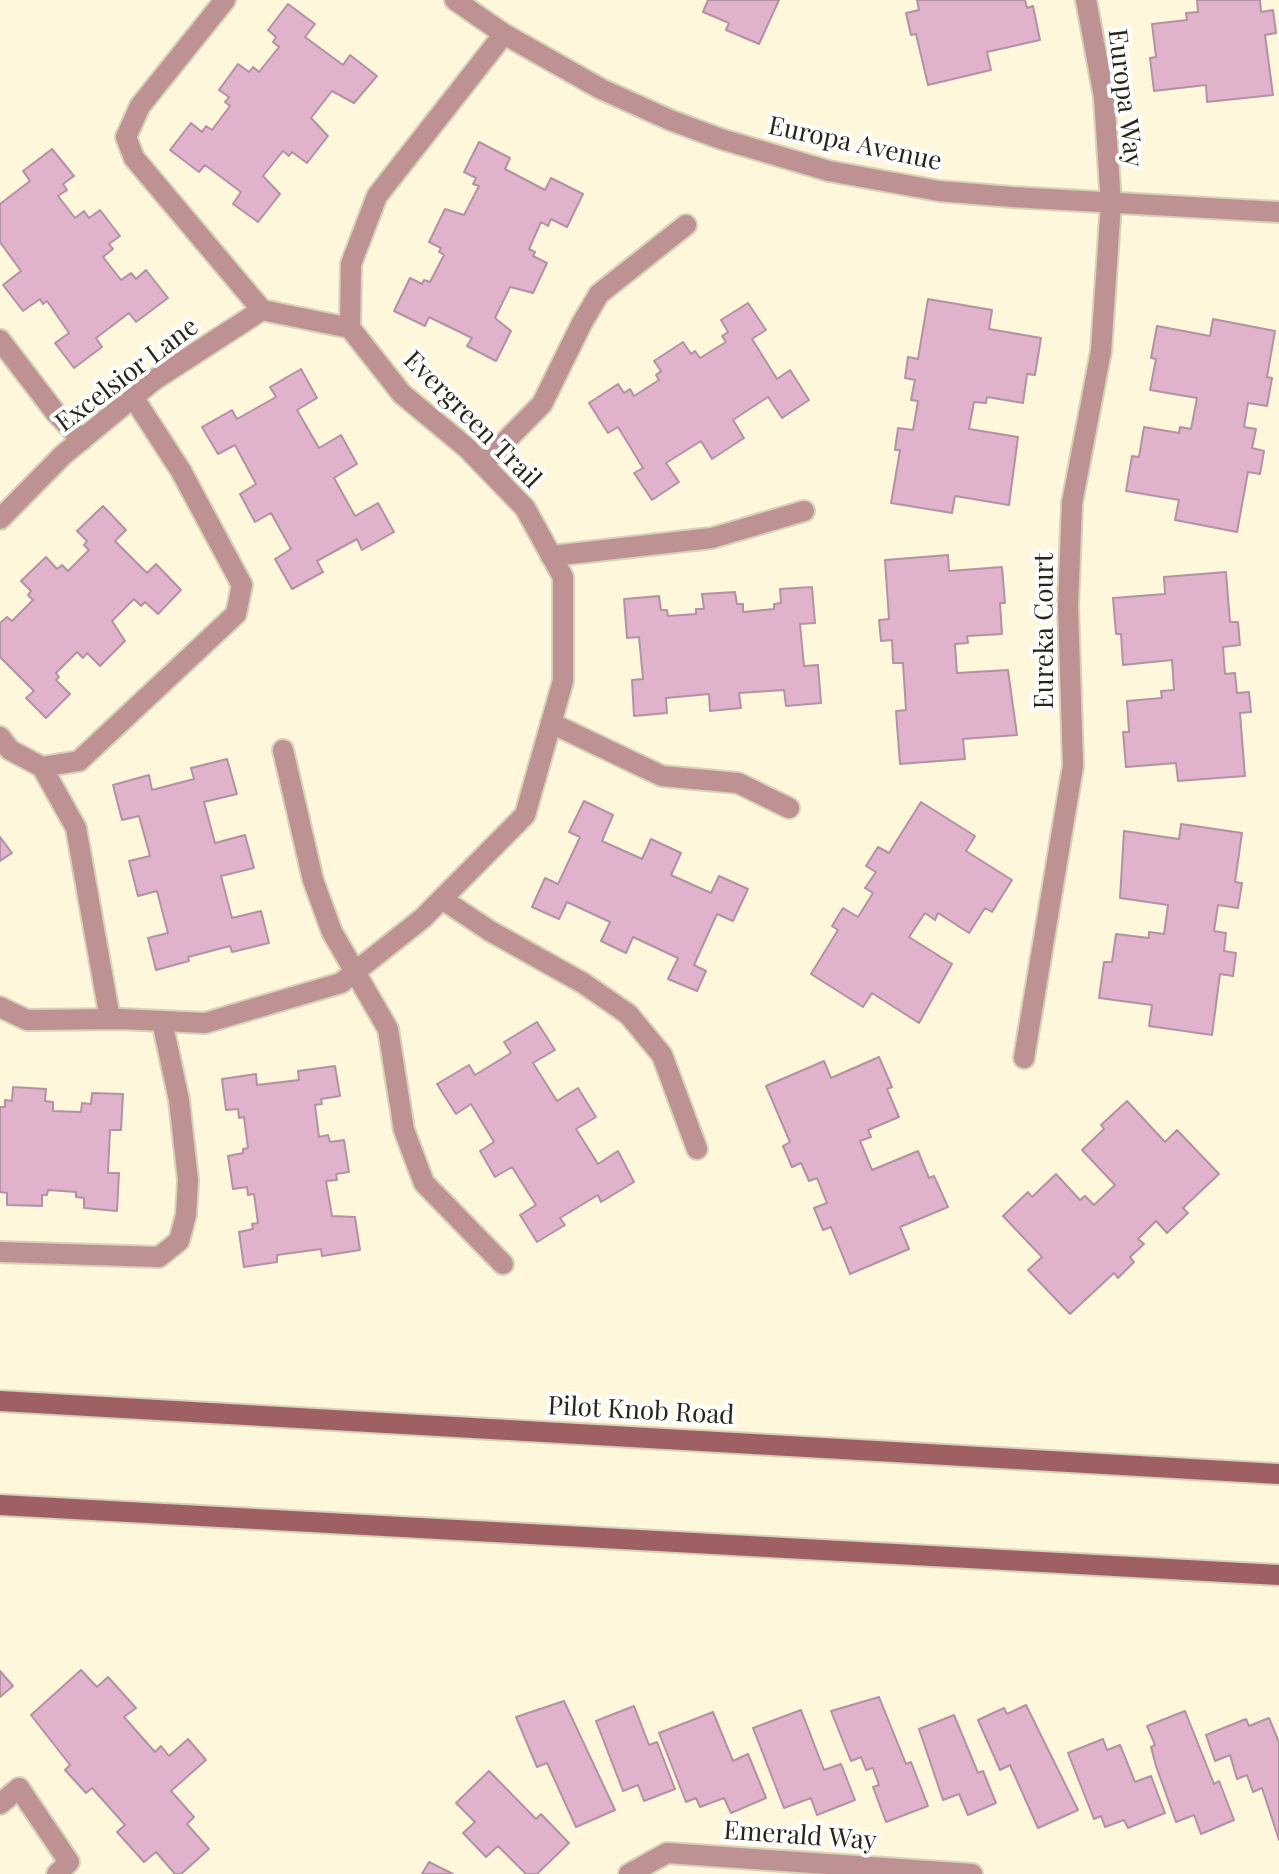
<!DOCTYPE html>
<style>
body{margin:0}
canvas{display:block;background:#fef7dc}
</style>
<canvas width="1279" height="1874"></canvas>
<script>
const c = document.querySelector('canvas').getContext('2d');
c.lineJoin = 'round';
function paint(path, color) { c.fillStyle = color; c.fill(path, 'evenodd'); }
const toPath = rows => new Path2D(rows.map(r => 'M' + r).join(''));
function trace(path, color, width, dash) { c.strokeStyle = color; c.lineWidth = width; c.lineCap = dash ? 'butt' : 'round'; c.setLineDash(dash || []); c.stroke(path); }
function drawText(font, color, halo, rows, align = 'center') {
  c.font = font + ' "Playfair Display",serif'; c.lineWidth = 8; c.setLineDash([]); c.textBaseline = 'middle'; c.strokeStyle = halo; c.fillStyle = color; for (const [text, x, y, turn = 0] of rows) {
    c.save(); c.translate(x, y); c.rotate((+turn || 0) * Math.PI / 180); c.textAlign = isNaN(turn) ? turn : align; if (halo) c.strokeText(text, 0, 0); c.fillText(text, 0, 0); c.restore();
  }
}
const building = toPath([
 [708,0,779,0,759,44,726,30,729,23,703,12,708,0],
 [917,0,1025,0,1027,8,1033,6,1040,40,987,52,991,70,928,85,916,34,911,35,906,13,919,10,917,0],
 [1197,0,1260,0,1261,12,1273,10,1276,33,1265,35,1273,95,1207,102,1206,85,1154,91,1150,58,1156,57,1152,24,1187,20,1186,13,1198,12,1197,0],
 [288,4,315,24,305,37,343,65,350,55,377,76,354,103,332,91,311,118,328,136,307,163,292,152,289,156,283,151,263,176,280,194,258,222,233,204,241,192,205,165,199,172,170,150,191,123,202,132,206,126,212,130,230,106,225,102,229,97,219,90,238,64,249,72,253,67,259,72,279,47,273,42,276,37,268,30,288,4],
 [479,142,510,158,505,169,545,190,551,178,583,194,567,227,551,219,548,226,541,222,529,249,535,252,533,256,547,263,533,293,510,287,495,318,511,331,496,361,467,346,472,338,429,317,425,326,394,311,410,278,422,284,424,280,430,282,444,255,439,252,441,248,429,242,445,209,464,215,479,186,473,184,476,178,464,172,479,142],
 [52,149,74,176,63,184,67,190,58,196,75,218,84,211,89,218,100,210,120,236,109,244,113,249,103,257,121,280,131,273,136,279,146,270,168,298,136,322,129,313,96,338,102,347,74,368,55,343,69,333,47,301,43,304,40,299,23,311,3,285,21,271,0,242,0,204,30,181,23,171,52,149],
 [928,299,992,310,989,329,1041,338,1035,375,1027,374,1023,403,987,397,986,403,974,402,969,429,1018,437,1009,505,955,496,952,513,891,503,900,450,895,450,898,428,913,430,918,401,911,400,915,380,905,378,908,357,918,359,928,299],
 [748,303,766,330,752,339,777,379,790,370,809,400,782,418,768,397,733,420,744,438,712,459,701,441,666,463,679,482,652,500,634,473,643,468,618,427,608,433,589,403,618,384,624,393,630,389,634,396,659,380,656,375,661,371,654,361,683,342,691,354,695,351,700,358,726,342,722,336,728,332,721,320,748,303],
 [1213,319,1275,331,1267,377,1272,378,1267,406,1248,403,1244,427,1256,429,1252,448,1264,451,1260,474,1248,472,1237,532,1175,520,1179,500,1126,491,1132,456,1139,457,1144,427,1179,433,1180,427,1191,429,1197,398,1150,390,1156,359,1151,358,1157,326,1210,336,1213,319],
 [301,369,317,398,297,410,319,448,341,435,357,464,334,478,355,516,378,503,394,532,362,550,357,539,317,561,323,572,292,589,275,559,291,549,271,513,255,522,240,494,256,484,235,445,218,454,202,427,232,410,237,419,276,397,270,387,301,369],
 [103,506,126,530,115,541,147,573,156,564,181,590,158,614,145,602,141,606,134,599,112,621,125,641,100,666,87,653,83,658,77,652,56,673,59,677,56,680,70,694,46,718,26,698,34,691,0,657,0,623,7,617,12,621,33,600,28,595,31,591,21,581,46,557,57,569,62,565,68,571,89,550,84,545,87,541,77,531,103,506],
 [948,555,949,571,1002,567,1005,603,1000,603,1002,634,967,636,968,643,955,644,957,673,1008,670,1017,735,963,739,965,759,900,764,896,711,906,710,903,663,893,663,892,640,881,641,879,620,889,619,885,560,948,555],
 [1226,572,1230,622,1238,622,1240,645,1223,647,1225,674,1235,673,1237,693,1249,692,1251,712,1240,713,1245,776,1178,781,1176,763,1126,767,1123,732,1129,732,1127,701,1162,698,1161,691,1174,690,1172,660,1123,665,1121,634,1116,634,1113,598,1165,594,1164,577,1226,572],
 [812,587,815,623,800,624,804,666,818,665,821,703,786,706,784,690,739,693,741,708,710,711,709,694,666,698,667,713,634,716,632,680,643,679,639,637,627,638,624,599,659,596,661,610,667,610,668,616,696,614,696,609,704,609,702,594,735,592,737,604,743,604,743,612,774,609,774,604,781,603,780,589,812,587],
 [227,759,237,794,204,802,215,843,245,835,254,868,221,876,232,918,261,911,269,943,232,952,230,946,188,957,189,961,156,970,148,938,168,933,157,891,138,896,129,861,150,856,139,816,122,820,113,785,149,775,152,790,194,779,191,768,227,759],
 [584,801,613,815,602,841,642,859,651,839,681,853,671,875,711,893,719,876,748,889,733,921,717,914,694,965,706,971,697,991,668,979,678,958,633,937,626,953,601,941,610,922,567,902,559,919,532,907,545,878,558,884,580,837,569,832,584,801],
 [921,802,975,836,966,851,1012,880,992,912,985,908,969,933,938,913,935,920,925,913,909,937,952,964,919,1023,872,993,863,1007,811,974,838,930,832,926,843,908,858,917,873,893,865,888,876,872,866,866,878,847,889,853,921,802],
 [1181,824,1242,833,1235,882,1242,883,1238,908,1218,905,1214,931,1226,933,1224,951,1236,953,1233,976,1220,974,1212,1035,1149,1026,1152,1005,1099,998,1104,962,1112,962,1116,934,1149,938,1149,932,1164,934,1168,905,1120,898,1124,831,1179,839,1181,824],
 [0,837,12,853,0,861,0,837],
 [537,1022,555,1050,533,1063,557,1101,578,1088,596,1117,576,1129,598,1164,618,1151,634,1182,601,1202,598,1195,560,1218,565,1225,537,1242,520,1215,536,1205,512,1167,495,1177,480,1151,494,1142,471,1104,456,1114,437,1084,469,1065,475,1075,511,1053,504,1042,537,1022],
 [879,1057,892,1087,887,1089,899,1117,868,1130,871,1137,860,1141,872,1170,918,1151,929,1178,934,1176,948,1207,900,1227,909,1249,850,1274,831,1227,823,1230,814,1208,827,1203,817,1178,809,1181,801,1163,792,1167,783,1146,790,1142,766,1086,824,1061,831,1078,879,1057],
 [335,1066,340,1096,321,1099,322,1104,315,1105,319,1137,328,1135,330,1142,344,1140,349,1172,336,1174,337,1180,326,1181,332,1216,355,1217,360,1250,322,1256,321,1249,277,1255,277,1262,244,1267,239,1232,253,1229,252,1224,258,1223,254,1194,248,1195,247,1187,233,1189,228,1156,243,1153,243,1149,248,1148,244,1117,239,1118,238,1109,226,1110,222,1079,256,1074,257,1085,299,1080,298,1071,335,1066],
 [13,1087,46,1089,45,1101,53,1102,53,1111,81,1112,82,1103,91,1104,92,1093,123,1094,121,1130,110,1130,108,1173,119,1173,117,1211,84,1208,84,1198,76,1197,76,1192,48,1190,47,1195,42,1195,42,1206,7,1205,7,1193,0,1192,0,1107,5,1107,5,1100,12,1101,13,1087],
 [1127,1101,1165,1142,1177,1130,1219,1174,1183,1208,1188,1213,1167,1233,1156,1221,1138,1239,1144,1244,1130,1257,1134,1262,1118,1278,1114,1273,1070,1314,1028,1270,1042,1257,1003,1216,1028,1192,1032,1197,1056,1174,1080,1200,1085,1196,1094,1205,1115,1185,1082,1150,1104,1129,1101,1125,1127,1101],
 [81,1670,97,1687,108,1677,136,1708,124,1717,155,1752,161,1746,169,1756,188,1739,206,1760,171,1791,194,1817,187,1824,209,1849,181,1874,175,1874,156,1852,144,1862,117,1832,125,1825,92,1788,86,1793,65,1770,70,1765,31,1715,81,1670],
 [0,1671,13,1686,0,1697,0,1671],
 [879,1697,906,1764,911,1762,928,1806,886,1822,873,1787,879,1785,873,1768,866,1770,861,1757,851,1761,831,1711,879,1697],
 [564,1701,615,1810,576,1827,547,1763,537,1767,516,1717,564,1701],
 [1026,1705,1078,1810,1038,1828,1010,1765,1000,1770,978,1720,1004,1708,1007,1714,1026,1705],
 [634,1706,649,1745,657,1742,675,1789,644,1801,638,1785,623,1791,596,1721,634,1706],
 [801,1710,824,1770,841,1764,855,1800,817,1815,811,1798,784,1808,753,1728,801,1710],
 [1185,1711,1214,1784,1219,1781,1234,1820,1201,1834,1194,1815,1176,1822,1156,1766,1151,1747,1155,1745,1147,1726,1185,1711],
 [713,1712,733,1761,748,1754,766,1798,731,1813,724,1798,700,1807,696,1798,686,1802,659,1733,713,1712],
 [954,1715,978,1773,983,1771,996,1803,968,1815,959,1794,943,1800,919,1729,954,1715],
 [1269,1718,1279,1742,1279,1840,1262,1788,1253,1792,1247,1775,1237,1779,1230,1755,1215,1761,1206,1735,1246,1719,1249,1726,1269,1718],
 [1103,1739,1107,1750,1120,1745,1135,1782,1151,1776,1165,1813,1128,1828,1124,1820,1105,1827,1101,1816,1094,1819,1068,1753,1103,1739],
 [489,1771,536,1819,541,1814,569,1843,537,1874,526,1874,498,1846,486,1857,463,1833,475,1822,456,1803,489,1771],
 [429,1862,453,1874,422,1874,429,1862]
]);
const service = toPath([
 [225,0,140,106,126,137,134,158,262,310],
 [0,340,55,412,82,440],
 [483,464,542,404,582,323,599,294,686,225],
 [551,556,712,538,804,511],
 [551,723,662,776,738,783,789,808],
 [0,737,10,750,42,767,79,761,236,614,242,585,181,471,133,397],
 [283,750,313,880,332,932,388,1029,404,1130,424,1183,503,1264],
 [42,767,76,828,110,1019],
 [442,899,490,931,583,983,628,1014,662,1055,697,1149],
 [0,1252,159,1257,179,1241,186,1215,188,1180,179,1100,162,1021],
 [0,1804,19,1788,69,1862,57,1874]
]);
const minor = toPath([
 [455,0,504,34,601,89,670,120,721,139,829,171,939,191,1012,197,1279,212],
 [0,519,63,455,154,380,262,310,350,328],
 [0,1007,27,1020,121,1019,205,1023,341,983,423,918,525,815,563,681,563,577,525,508,467,448,402,394,350,328,351,264,377,196,504,34],
 [1024,1058,1073,766,1068,606,1072,503,1101,351,1111,203,1104,97,1086,0],
 [629,1874,667,1853,972,1874]
]);
const secondary = toPath([
 [0,1401,1279,1474],
 [0,1505,1279,1575]
]);
const streetNames = [
 ["Europa Way",1125,98,83],
 ["Europa Avenue",855,144,12],
 ["Excelsior Lane",127,375,-37],
 ["Evergreen Trail",472,420,45],
 ["Eureka Court",1045,631,-90],
 ["Pilot Knob Road",641,1411,3],
 ["Emerald Way",800,1836,4]
];
paint(building, '#e0b2cb');
trace(building, '#b292a3', 2);
trace(service, '#d8d1b9', 24);
trace(minor, '#d8d1b9', 24);
trace(secondary, '#d8d1b9', 24);
trace(service, '#be9192', 20);
trace(minor, '#be9192', 20);
trace(secondary, '#9f6063', 20);
drawText('26px', '#292519', '#fff', streetNames);
</script>
